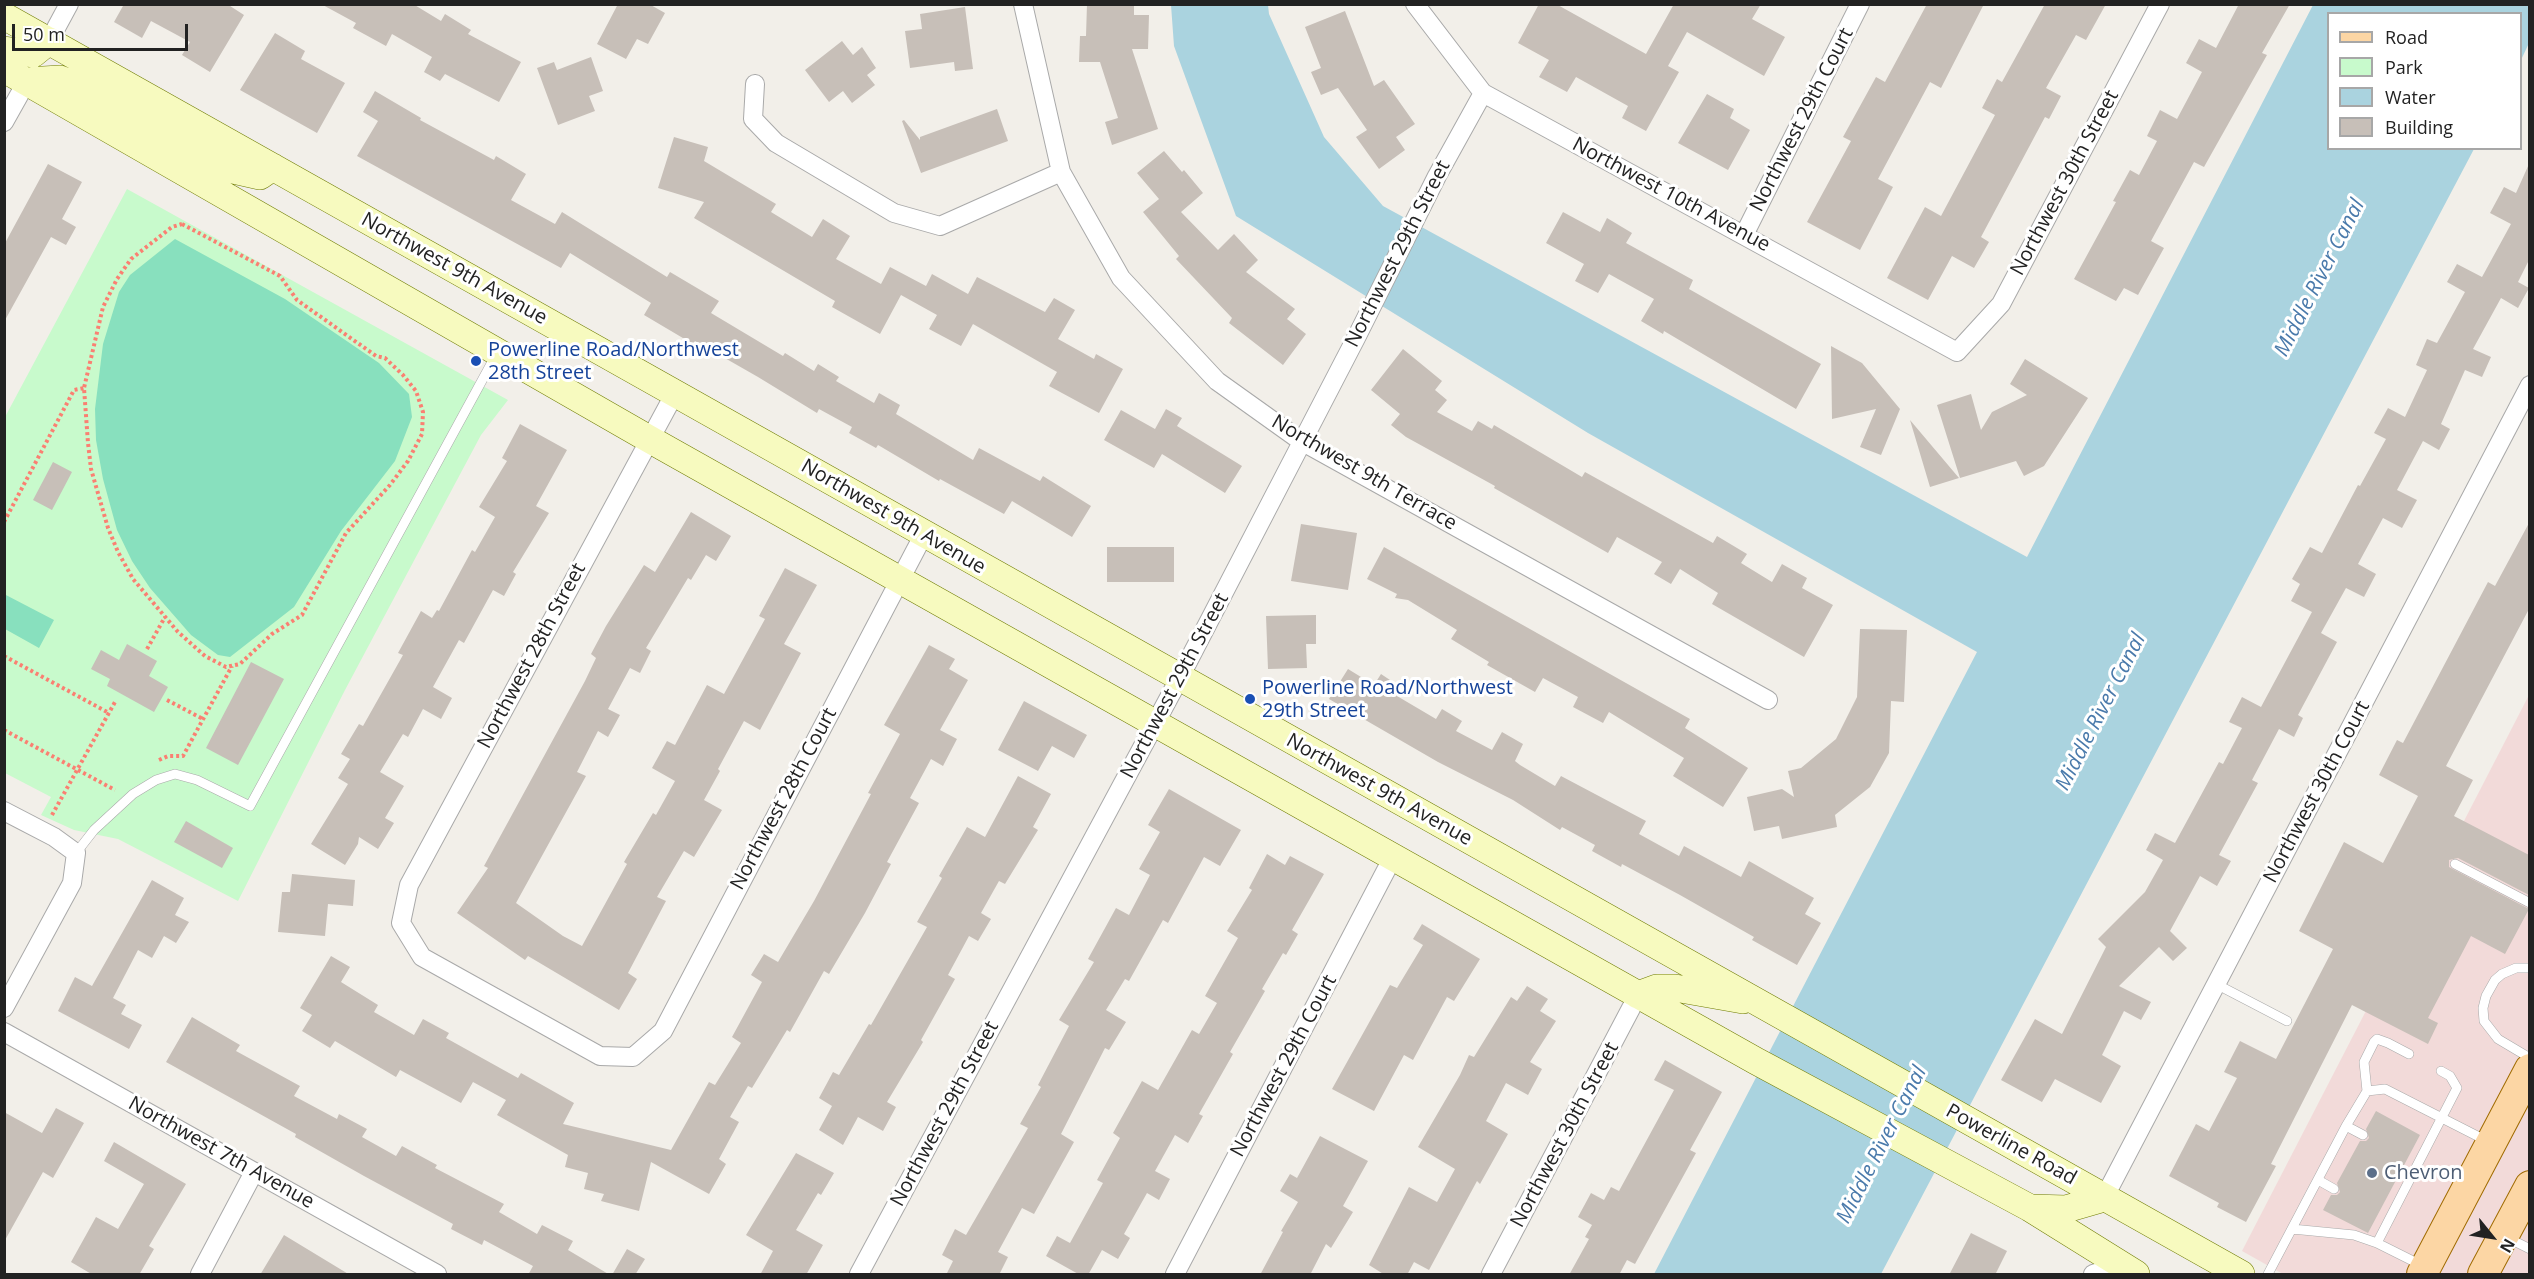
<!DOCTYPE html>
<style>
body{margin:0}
#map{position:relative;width:2534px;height:1279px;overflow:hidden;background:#f2efe9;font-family:"Open Sans",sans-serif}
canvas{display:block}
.frame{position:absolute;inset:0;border:6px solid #222;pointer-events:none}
.legend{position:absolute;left:2327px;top:12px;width:195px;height:138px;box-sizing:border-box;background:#fff;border:2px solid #a7a7a7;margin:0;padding:8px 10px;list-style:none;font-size:18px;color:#222}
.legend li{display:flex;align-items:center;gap:12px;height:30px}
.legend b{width:30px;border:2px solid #a7a7a7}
.north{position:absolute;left:2462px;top:1207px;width:60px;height:60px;-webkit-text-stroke:4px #fff;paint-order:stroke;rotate:120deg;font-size:16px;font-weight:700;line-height:24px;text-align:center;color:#222}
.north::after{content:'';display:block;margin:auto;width:21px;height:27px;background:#222;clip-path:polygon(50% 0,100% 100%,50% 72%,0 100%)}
.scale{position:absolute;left:12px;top:24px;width:176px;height:27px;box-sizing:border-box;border:3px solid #222;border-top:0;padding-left:8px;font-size:18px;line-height:21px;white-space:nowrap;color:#222;-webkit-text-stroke:4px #fff;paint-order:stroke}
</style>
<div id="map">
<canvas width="2534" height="1279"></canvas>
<div class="frame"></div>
<ul class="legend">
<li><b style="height:8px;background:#fcd6a4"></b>Road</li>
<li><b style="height:16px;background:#c8facc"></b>Park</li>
<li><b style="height:16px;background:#aad3df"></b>Water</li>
<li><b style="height:16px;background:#c7bfb8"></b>Building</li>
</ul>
<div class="north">N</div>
<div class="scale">50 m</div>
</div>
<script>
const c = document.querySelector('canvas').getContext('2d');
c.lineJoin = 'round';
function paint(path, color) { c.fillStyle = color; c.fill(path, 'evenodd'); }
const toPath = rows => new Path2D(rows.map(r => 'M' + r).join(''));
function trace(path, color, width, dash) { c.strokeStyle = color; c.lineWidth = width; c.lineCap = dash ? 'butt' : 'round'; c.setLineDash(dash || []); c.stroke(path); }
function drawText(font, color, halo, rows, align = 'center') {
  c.font = font + ' "Open Sans",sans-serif'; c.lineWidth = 6; c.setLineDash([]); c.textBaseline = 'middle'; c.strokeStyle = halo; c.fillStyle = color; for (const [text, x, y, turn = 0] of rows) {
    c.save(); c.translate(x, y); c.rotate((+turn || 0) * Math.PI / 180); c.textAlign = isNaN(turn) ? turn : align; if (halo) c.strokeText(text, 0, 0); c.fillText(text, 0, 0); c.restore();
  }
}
const commercial = toPath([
 [2529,695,2529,1274,2283,1274,2242,1251]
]);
const park = toPath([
 [127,189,508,400,481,435,345,690,238,901,118,839,74,830,41,815,51,797,5,773,5,417]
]);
const pitch = toPath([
 [175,239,285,299,379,363,409,394,412,417,395,461,341,531,294,607,230,657,218,655,191,635,150,588,132,561,117,530,103,479,96,440,95,409,103,344,119,292,130,275],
 [4,594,54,620,39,648,5,629]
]);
const water = toPath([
 [1171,5,1268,5,1269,14,1324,137,1383,206,2027,557,2313,5,2529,5,2529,43,2521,60,2520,14,2328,14,2328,148,2474,149,1881,1274,1654,1274,1977,652,1588,433,1236,216,1174,46]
]);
const building = toPath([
 [120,4,227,4,244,15,210,72,182,55,190,42,151,21,142,38,114,22,123,6],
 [321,4,413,4,441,21,445,14,471,30,468,34,521,62,499,102,445,74,440,81,424,72,432,57,392,34,386,46,353,28,356,23],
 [618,4,649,4,665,13,648,44,637,39,626,59,597,44],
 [1087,4,1134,4,1134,15,1149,15,1148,49,1132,49,1158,129,1112,145,1105,122,1118,118,1100,62,1079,62,1080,36,1086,36],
 [1539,4,1556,4,1646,54,1674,4,1761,4,1752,19,1785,37,1764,76,1687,32,1668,66,1679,72,1646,131,1622,118,1628,106,1576,77,1567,92,1539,77,1549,60,1518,43],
 [1927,4,1984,4,1941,88,1930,82,1878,179,1893,187,1860,250,1807,222,1851,141,1843,137,1876,77,1885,82],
 [2045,4,2106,4,2086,40,2076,35,2046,88,2061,96,2049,119,2045,117,1981,237,1989,242,1974,268,1952,256,1928,300,1887,278,1925,207,1941,216,1995,115,1982,108,1997,79,2002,82],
 [2239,4,2290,4,2262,53,2267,55,2204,167,2194,162,2151,241,2164,248,2138,295,2124,288,2116,301,2074,279,2116,202,2113,201,2130,170,2139,175,2157,141,2147,136,2160,110,2177,119,2202,72,2186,63,2199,39,2216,48],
 [965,7,973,69,955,71,954,62,910,68,905,31,922,29,920,14],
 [1345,11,1374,86,1384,80,1415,124,1396,137,1405,150,1379,169,1356,137,1367,130,1338,88,1321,95,1311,72,1321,68,1305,27],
 [275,33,305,51,301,59,345,83,317,133,240,90],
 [842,41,853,55,862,47,876,68,867,75,875,85,852,103,843,91,829,102,805,70],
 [591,57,603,91,589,96,595,111,558,125,537,68,554,62,557,70],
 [375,91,421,118,420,120,494,160,496,156,526,174,511,200,555,224,562,212,667,277,670,272,719,301,711,313,783,356,785,353,814,371,818,364,839,377,836,381,874,403,879,393,900,405,896,414,973,460,979,448,1040,481,1043,476,1091,506,1072,537,1012,501,1004,514,940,479,939,481,878,445,876,448,849,433,852,427,819,409,817,413,758,377,695,341,693,344,644,315,651,303,570,253,561,268,357,156,378,121,363,112],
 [1707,94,1734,109,1730,118,1750,130,1728,170,1678,143],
 [997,109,1008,141,921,173,902,121,904,120,920,140,920,137],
 [674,137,708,147,704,161,776,204,771,212,812,237,823,219,850,236,836,259,881,284,890,267,926,286,932,274,968,294,977,277,1045,312,1054,298,1075,310,1058,339,1094,359,1096,354,1123,369,1099,413,1049,386,1057,372,973,324,961,346,929,329,937,315,901,295,880,334,832,307,835,301,694,218,704,202,658,188],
 [1164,151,1182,172,1184,170,1203,193,1181,212,1218,250,1234,234,1258,260,1246,272,1295,309,1287,319,1306,334,1283,365,1229,323,1232,318,1176,259,1179,256,1143,212,1159,199,1137,173],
 [48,164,82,182,62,219,76,227,66,245,51,237,4,322,4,245],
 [2529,164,2529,260,2518,282,2529,288,2518,308,2501,298,2473,349,2491,357,2482,377,2465,370,2441,424,2450,429,2439,450,2423,441,2397,490,2417,500,2402,528,2383,518,2358,564,2376,574,2364,597,2346,588,2321,633,2337,642,2298,715,2303,718,2294,737,2279,729,2252,780,2258,783,2219,855,2231,861,2217,886,2200,876,2170,931,2187,948,2173,961,2159,947,2119,986,2151,1002,2141,1020,2124,1011,2102,1055,2121,1066,2101,1103,2055,1079,2042,1102,2001,1080,2035,1019,2062,1034,2106,947,2098,939,2145,892,2163,860,2146,850,2155,833,2175,843,2219,762,2223,764,2242,728,2229,722,2242,697,2261,707,2312,612,2291,601,2300,584,2292,579,2310,547,2322,553,2358,485,2360,486,2386,439,2374,433,2388,408,2405,417,2427,370,2416,365,2427,339,2437,343,2465,292,2447,282,2457,264,2482,277,2511,224,2490,213,2504,187,2516,193],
 [1563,212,1600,232,1607,218,1632,233,1626,243,1693,280,1689,289,1821,364,1796,409,1664,331,1663,334,1641,321,1654,299,1609,274,1598,293,1575,281,1584,264,1546,243],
 [1831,346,1862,363,1900,409,1881,455,1860,447,1876,409,1832,419],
 [1403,349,1442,381,1435,390,1447,400,1437,412,1472,431,1478,421,1492,429,1494,425,1582,477,1585,472,1713,543,1717,536,1747,554,1741,563,1772,582,1782,564,1807,578,1802,588,1833,605,1804,657,1712,604,1718,593,1680,569,1671,584,1654,574,1662,562,1617,537,1608,553,1494,488,1495,486,1406,437,1391,425,1400,414,1371,390],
 [2025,359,2088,398,2044,466,2024,476,2016,461,1960,478,1937,405,1971,394,1981,430,1992,412,2027,395,2010,384],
 [1166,409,1182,418,1177,426,1242,466,1225,493,1162,454,1154,468,1104,440,1121,410,1155,429],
 [1910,420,1959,478,1930,487],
 [520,424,567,450,536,506,549,513,513,572,516,574,504,596,493,590,464,643,459,640,433,687,452,698,441,719,423,709,408,737,403,734,380,772,404,786,385,818,394,823,378,849,359,837,358,844,345,865,311,844,348,784,338,778,350,759,341,754,359,724,363,726,403,655,398,653,421,611,432,618,437,610,439,611,472,550,475,552,495,517,479,507,507,461,502,458],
 [53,462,72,472,52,510,33,500],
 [691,512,731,536,716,561,706,555,691,580,688,578,646,648,651,651,640,673,630,668,608,709,620,715,608,737,598,731,577,772,586,776,516,903,563,936,582,946,627,864,624,862,653,813,656,815,675,781,652,768,667,741,675,745,707,685,724,694,765,619,759,616,785,568,817,585,784,644,801,653,760,730,744,721,718,769,720,771,704,800,722,810,694,857,684,851,657,897,666,901,628,973,637,979,619,1010,528,956,525,960,457,913,488,868,484,866,585,681,596,658,591,654,606,626,644,565,655,572],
 [2529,523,2529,609,2446,766,2473,780,2454,816,2529,855,2529,895,2458,858,2449,860,2449,867,2529,909,2505,954,2471,936,2428,1018,2438,1023,2428,1044,2352,1005,2271,1164,2276,1166,2246,1222,2217,1207,2219,1203,2169,1176,2196,1124,2209,1131,2237,1078,2224,1072,2240,1041,2276,1059,2333,949,2299,931,2344,842,2383,863,2418,796,2379,775,2397,740,2403,743,2488,582,2495,586],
 [1301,524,1357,533,1348,590,1291,581],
 [1107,547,1174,547,1174,582,1107,582],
 [1384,547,1690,719,1685,728,1748,768,1723,807,1673,776,1684,758,1609,712,1603,723,1573,707,1578,697,1543,678,1535,692,1487,665,1489,662,1451,639,1457,630,1408,600,1395,598,1397,594,1367,579],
 [1316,615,1316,644,1306,644,1307,668,1268,669,1266,616],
 [1860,629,1907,630,1904,702,1891,701,1889,753,1870,787,1835,815,1837,827,1782,839,1779,826,1754,831,1747,797,1782,789,1794,797,1788,771,1801,768,1836,739,1857,697],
 [127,644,157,661,149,676,168,687,154,712,107,686,110,679,91,669,101,650,119,660],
 [929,645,955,659,949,669,968,680,940,730,957,739,943,766,931,759,910,798,919,803,887,862,891,864,865,913,829,974,824,971,790,1032,787,1030,752,1088,748,1086,730,1117,739,1122,719,1159,726,1164,709,1194,651,1162,639,1211,601,1201,604,1194,584,1189,588,1173,565,1167,568,1155,497,1115,506,1100,473,1082,461,1103,400,1070,396,1077,335,1041,330,1048,302,1031,312,1015,300,1008,331,956,350,967,341,982,378,1005,374,1012,414,1035,423,1019,449,1033,446,1038,518,1078,521,1073,574,1103,563,1124,671,1150,709,1082,715,1085,741,1043,732,1037,762,982,751,975,764,954,778,962,814,901,871,794,868,793,900,734,884,725],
 [251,662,284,679,238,765,206,748],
 [1348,669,1374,685,1381,674,1402,688,1397,696,1436,719,1442,709,1462,721,1456,731,1492,750,1502,732,1523,744,1515,761,1520,765,1555,786,1561,776,1646,821,1639,834,1679,856,1684,846,1741,877,1749,861,1814,898,1805,914,1821,923,1797,965,1752,940,1754,937,1680,895,1622,864,1621,867,1592,851,1595,845,1562,827,1560,830,1513,800,1438,762,1329,699],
 [1024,701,1087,735,1074,758,1052,746,1038,771,998,750],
 [1018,776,1051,794,1033,827,1038,830,1005,884,999,881,981,913,991,919,978,941,969,936,948,975,955,979,921,1040,923,1042,887,1102,896,1107,883,1131,858,1117,843,1145,819,1130,832,1106,819,1098,833,1072,839,1075,869,1024,871,1025,927,927,917,922,942,878,939,876,967,827,985,837],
 [1169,789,1241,830,1220,866,1204,857,1168,923,1163,920,1129,981,1125,979,1106,1010,1126,1022,1109,1050,1105,1048,1061,1134,1074,1142,1034,1214,1022,1208,998,1252,1008,1257,999,1275,946,1275,953,1261,942,1255,955,1229,966,1235,1028,1128,1020,1124,1041,1087,1038,1085,1069,1026,1059,1020,1094,962,1088,959,1116,908,1129,915,1150,875,1139,869,1160,832,1148,825],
 [186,821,233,848,222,868,174,842],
 [1267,854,1285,865,1290,856,1324,874,1292,930,1298,934,1286,955,1283,953,1262,989,1265,991,1230,1052,1233,1054,1199,1114,1203,1116,1188,1143,1175,1135,1155,1171,1170,1179,1159,1200,1147,1193,1124,1234,1130,1238,1118,1259,1102,1250,1088,1275,1080,1275,1046,1256,1057,1236,1070,1243,1103,1183,1097,1180,1120,1138,1113,1133,1142,1081,1158,1090,1192,1030,1199,1034,1217,1003,1205,996,1238,938,1227,931,1252,890,1249,888],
 [292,874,355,880,353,906,328,904,325,936,278,932,282,892,290,892],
 [152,880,184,898,175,915,189,922,176,943,164,936,152,958,138,950,113,998,126,1005,121,1014,142,1025,129,1049,58,1011,75,977,92,986],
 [1422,924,1480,959,1454,1001,1447,997,1413,1060,1404,1055,1374,1111,1332,1089,1390,985,1397,988,1423,945,1413,939],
 [1527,986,1548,999,1540,1011,1556,1021,1530,1062,1542,1069,1528,1095,1506,1083,1486,1121,1508,1134,1480,1184,1477,1181,1429,1270,1414,1262,1407,1275,1385,1275,1369,1265,1409,1187,1437,1202,1455,1169,1418,1147,1460,1075,1469,1055,1474,1057,1511,997,1517,1001],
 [192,1017,240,1045,236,1051,300,1086,294,1096,337,1119,339,1114,367,1129,362,1137,396,1156,402,1146,437,1165,435,1168,504,1204,499,1212,537,1234,542,1225,573,1241,568,1250,610,1275,528,1275,533,1266,484,1240,482,1245,451,1229,453,1224,364,1176,295,1137,296,1134,166,1062],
 [1665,1060,1722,1092,1690,1150,1696,1153,1635,1264,1627,1260,1619,1275,1569,1275,1589,1239,1585,1237,1592,1225,1578,1217,1591,1193,1604,1200,1611,1187,1619,1191,1674,1090,1654,1080],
 [56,1108,84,1123,53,1178,43,1172,4,1242,4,1112,42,1133],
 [2376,1111,2420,1135,2368,1233,2323,1210,2331,1195,2337,1195,2340,1192,2337,1183,2360,1141,2366,1141,2369,1138,2366,1129],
 [1320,1136,1368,1161,1343,1206,1353,1212,1331,1248,1326,1244,1310,1275,1260,1275,1283,1232,1281,1231,1298,1202,1280,1191,1290,1174,1297,1178],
 [114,1142,186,1184,149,1246,154,1249,139,1275,93,1275,71,1262,96,1217,118,1229,144,1184,104,1161],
 [796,1153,834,1173,821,1195,818,1193,796,1230,823,1245,806,1275,760,1275,773,1251,746,1235],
 [1971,1233,2007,1251,1995,1275,1949,1275],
 [284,1235,350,1275,260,1275],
 [627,1249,645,1259,635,1275,612,1275]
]);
const path = toPath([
 [182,224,280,276,297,300,376,356,385,358,403,375,416,391,423,412,422,434,408,461,390,485,346,533,302,615,272,634,240,664,226,667,205,656,178,632,133,579,118,552,108,528,91,469,88,443,84,388,103,307,117,279,131,259,172,227,182,224],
 [4,522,74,390,84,388],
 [147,649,165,617],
 [4,656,109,713],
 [167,700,203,719],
 [4,730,115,790],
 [159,760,168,756,183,756,232,666],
 [52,815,115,702]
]);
const lane = toPath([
 [76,853,94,830,133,794,156,780,175,774,197,780,250,806,497,353],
 [2455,864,2530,903],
 [2530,968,2516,968,2502,974,2495,980,2486,996,2483,1008,2484,1021,2498,1039,2530,1058],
 [2216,984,2287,1021],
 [2367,1091,2364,1062,2374,1042,2377,1039,2388,1043,2409,1054],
 [2346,1126,2363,1135],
 [2318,1180,2334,1189],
 [2292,1229,2354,1235,2377,1243,2421,1265],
 [2506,1237,2530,1249],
 [2377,1243,2457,1088,2450,1076,2441,1071],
 [2268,1274,2346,1126,2367,1091,2385,1089,2489,1142]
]);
const street = toPath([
 [1023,4,1061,172,1121,278,1217,381,1301,441,1768,700],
 [1415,4,1483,93,1957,352,2001,304,2160,4],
 [49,41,69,4],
 [755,84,753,119,776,143,894,213,940,226,1061,172],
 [4,122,27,81],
 [1744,235,1860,4],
 [675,393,409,885,401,923,422,957,600,1056,633,1057,663,1031,924,534],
 [4,811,54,837,76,853,72,883,4,1008],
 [4,1032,437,1274],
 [2104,1198,2530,385],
 [200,1274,254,1172],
 [859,1274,1179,679,1356,338,1437,176,1483,93],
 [1175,1274,1393,857],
 [1491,1274,1638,995],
 [2093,1274,2120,1265]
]);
const secondary = toPath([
 [4,16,2241,1274],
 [4,50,33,54,49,41],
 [4,69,649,439,1393,857,1756,1061,2030,1208,2136,1274],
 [27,81,60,79,98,94,229,169,260,176,273,167],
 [1638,995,1657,988,1675,988,1743,1000],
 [2031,1208,2066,1209,2104,1198]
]);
const primary = toPath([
 [2422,1274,2530,1069],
 [2483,1274,2530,1186]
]);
const markers = [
 [476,361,6,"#1a4fb4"],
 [1250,699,6,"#1a4fb4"],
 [2372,1173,6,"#5c6f8a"]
];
const streetNames = [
 ["Northwest 29th Court",1802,120,-63],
 ["Northwest 30th Street",2065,183,-62],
 ["Northwest 10th Avenue",1671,195,28],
 ["Northwest 29th Street",1398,254,-63],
 ["Northwest 9th Avenue",454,269,29],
 ["Northwest 9th Terrace",1364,473,30],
 ["Northwest 9th Avenue",893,517,30],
 ["Northwest 28th Street",532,656,-62],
 ["Northwest 29th Street",1175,686,-62],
 ["Northwest 9th Avenue",1379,790,29],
 ["Northwest 30th Court",2317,792,-62],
 ["Northwest 28th Court",784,799,-62],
 ["Northwest 29th Court",1284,1066,-62],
 ["Northwest 29th Street",945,1114,-62],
 ["Northwest 30th Street",1565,1135,-62],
 ["Powerline Road",2011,1145,29],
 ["Northwest 7th Avenue",221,1153,29]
];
const transitNames = [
 ["Powerline Road/Northwest",488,350],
 ["28th Street",488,373],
 ["Powerline Road/Northwest",1262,688],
 ["29th Street",1262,711]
];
const serviceNames = [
 ["Chevron",2384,1173]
];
const waterNames = [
 ["Middle River Canal",2320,278,-63],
 ["Middle River Canal",2101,712,-63],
 ["Middle River Canal",1882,1145,-63]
];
paint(commercial, '#f2dad9');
paint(park, '#c8facc');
paint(pitch, '#88e0be');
paint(water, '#aad3df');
paint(building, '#c7bfb8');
trace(lane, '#a9a9a9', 10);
trace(street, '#a9a9a9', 20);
trace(secondary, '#707d05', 28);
trace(primary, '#a06b00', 32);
trace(path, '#fa8072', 4, [3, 3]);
trace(lane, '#fff', 9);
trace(street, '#fff', 18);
trace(secondary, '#f7fabf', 27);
trace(primary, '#fcd6a4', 30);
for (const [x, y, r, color] of markers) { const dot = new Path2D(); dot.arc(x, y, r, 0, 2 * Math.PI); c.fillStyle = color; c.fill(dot); trace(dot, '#fff', 2); }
drawText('20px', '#222', '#fff', streetNames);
drawText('20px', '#164399', '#fff', transitNames, 'left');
drawText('20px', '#4e5e75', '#fff', serviceNames, 'left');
drawText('italic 21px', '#4a7aab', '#fff', waterNames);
</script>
